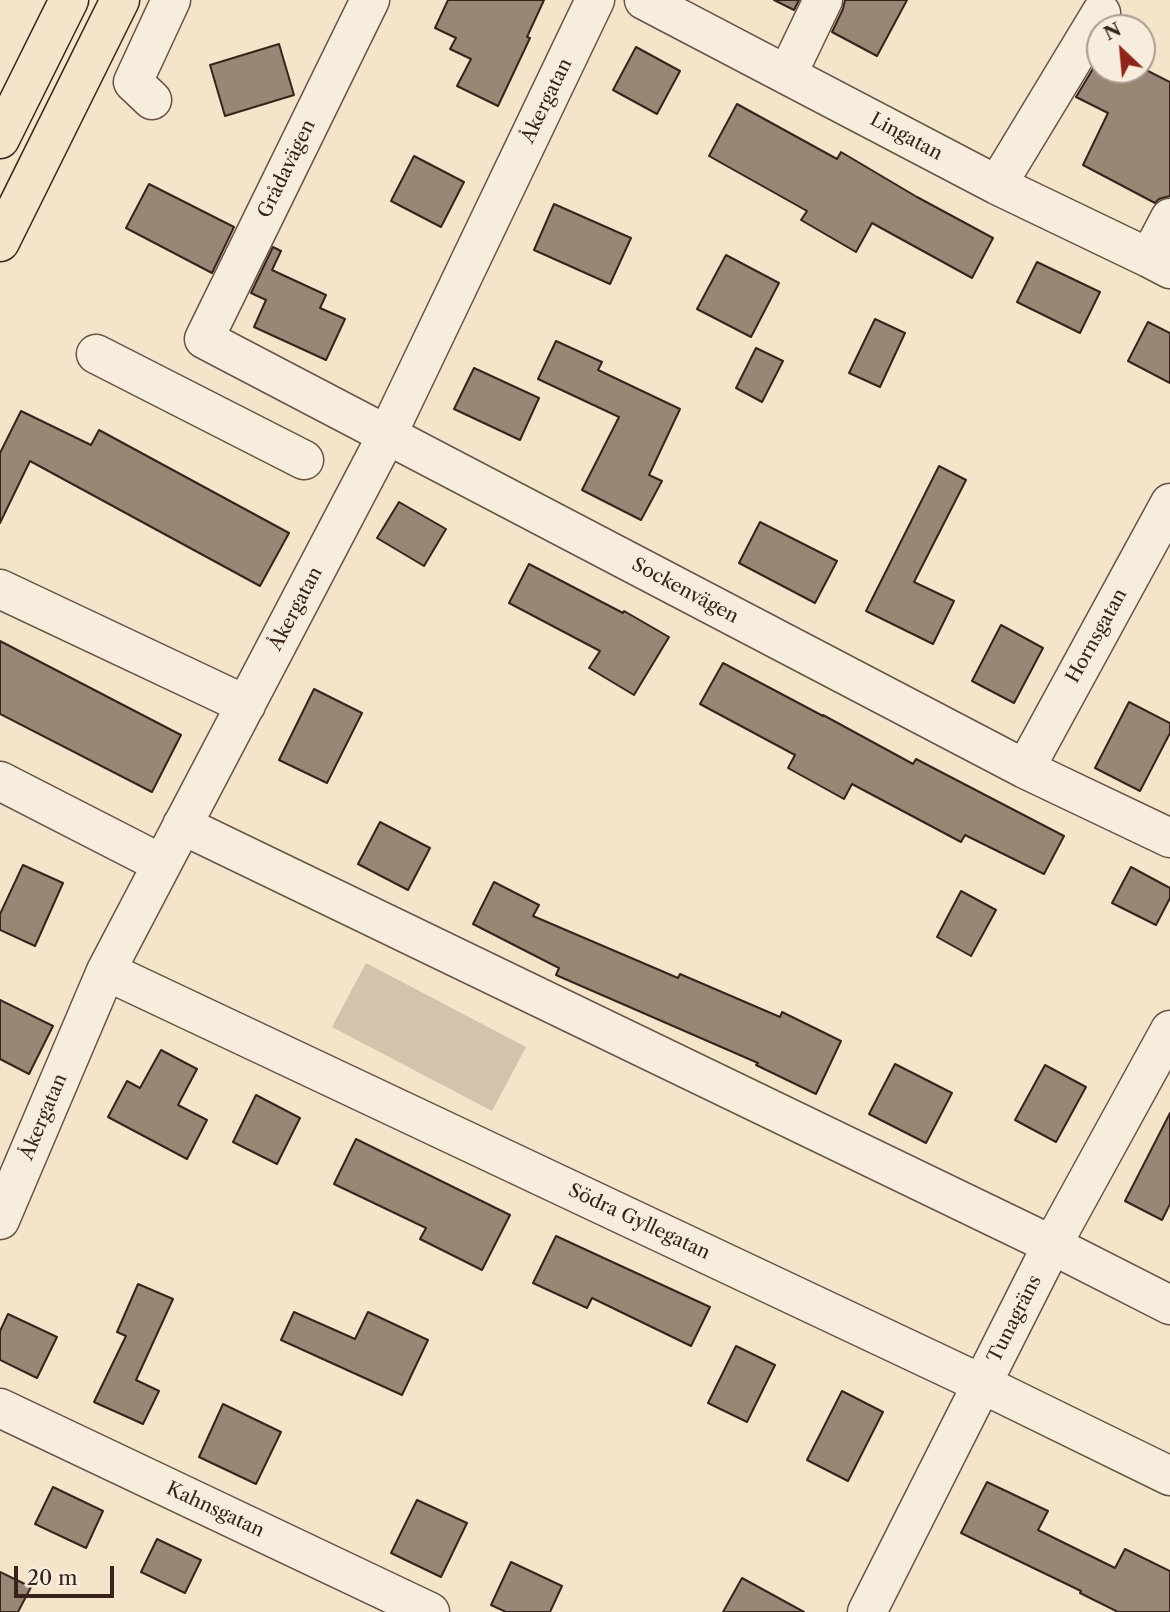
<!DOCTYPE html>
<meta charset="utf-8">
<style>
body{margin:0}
#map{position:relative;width:1170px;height:1612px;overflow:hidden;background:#f3e4ca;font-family:"Libre Caslon Text",serif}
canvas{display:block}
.north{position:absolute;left:1086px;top:14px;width:70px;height:70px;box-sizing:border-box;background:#f7eddd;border:2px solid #aa9c90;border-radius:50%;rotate:334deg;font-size:19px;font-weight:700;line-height:28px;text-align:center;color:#37231c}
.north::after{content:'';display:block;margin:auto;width:24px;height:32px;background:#8f2418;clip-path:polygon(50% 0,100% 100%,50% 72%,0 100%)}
.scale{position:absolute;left:14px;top:1566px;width:100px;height:32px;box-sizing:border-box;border:4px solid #37231c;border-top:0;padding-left:9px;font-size:21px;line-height:24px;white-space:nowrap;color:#37231c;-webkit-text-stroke:5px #f7eddd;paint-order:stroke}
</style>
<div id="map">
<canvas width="1170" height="1612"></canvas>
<div class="north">N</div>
<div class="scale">20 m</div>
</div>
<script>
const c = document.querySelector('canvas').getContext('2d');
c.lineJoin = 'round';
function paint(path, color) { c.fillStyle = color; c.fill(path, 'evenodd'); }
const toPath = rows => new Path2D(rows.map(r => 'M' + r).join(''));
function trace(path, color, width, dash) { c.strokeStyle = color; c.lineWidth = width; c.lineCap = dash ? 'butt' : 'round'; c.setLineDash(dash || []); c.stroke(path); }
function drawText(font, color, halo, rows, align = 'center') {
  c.font = font + ' "Libre Caslon Text",serif'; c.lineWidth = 5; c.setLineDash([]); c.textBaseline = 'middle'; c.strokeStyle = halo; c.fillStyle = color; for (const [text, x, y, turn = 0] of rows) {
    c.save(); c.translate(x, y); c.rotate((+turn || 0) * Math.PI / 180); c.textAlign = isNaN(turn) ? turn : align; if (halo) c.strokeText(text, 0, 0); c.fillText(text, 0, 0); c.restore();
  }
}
const green = toPath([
 [366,963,526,1047,492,1111,332,1027]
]);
const building = toPath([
 [448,0,544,0,527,37,530,38,498,106,457,86,471,59,450,49,456,38,435,28,448,0],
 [774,0,799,0,794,10,774,0],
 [845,0,907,0,877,56,832,32,843,9,845,0],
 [279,44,294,95,225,116,210,65,279,44],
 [636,47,680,71,657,114,613,90,636,47],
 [1100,57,1100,70,1142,70,1142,68,1170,82,1170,196,1159,199,1155,203,1083,165,1108,113,1076,97,1100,57],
 [737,104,837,159,841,152,917,197,993,238,972,278,872,223,856,252,801,220,807,211,709,156,737,104],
 [414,156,464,182,441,227,391,201,414,156],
 [149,184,234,227,212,273,126,228,149,184],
 [554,204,631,238,610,284,534,250,554,204],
 [273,247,281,251,272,270,326,295,320,308,345,319,326,360,254,327,266,300,251,293,273,247],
 [726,255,779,283,751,337,697,309,726,255],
 [1037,262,1100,292,1080,333,1017,302,1037,262],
 [875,319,905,333,880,387,849,373,875,319],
 [1148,322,1170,333,1170,383,1128,361,1148,322],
 [556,341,602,362,598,370,680,409,649,475,662,481,641,520,582,490,619,417,538,379,556,341],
 [756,348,783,361,762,402,736,388,756,348],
 [474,368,539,398,520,440,454,409,474,368],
 [21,411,91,445,99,430,289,533,260,586,30,461,0,523,0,453,21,411],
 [939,466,966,480,914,582,954,601,933,644,866,611,939,466],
 [399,502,446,529,424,566,377,538,399,502],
 [760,522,837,561,815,603,739,563,760,522],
 [529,564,623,613,624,611,669,637,634,695,589,668,600,651,509,603,529,564],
 [1001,625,1043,648,1014,703,972,681,1001,625],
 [0,641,181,735,152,792,0,714,0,641],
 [723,663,823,716,823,715,913,764,916,759,1064,836,1044,874,965,835,961,842,852,784,844,799,788,768,795,755,700,704,723,663],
 [314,689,362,713,327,783,279,760,314,689],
 [1129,702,1170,723,1170,733,1140,791,1095,768,1129,702],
 [380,822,430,848,408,890,358,864,380,822],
 [23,865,63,883,35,946,0,930,0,914,23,865],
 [1131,867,1170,888,1170,898,1156,925,1112,903,1131,867],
 [494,882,539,905,533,916,678,978,680,974,780,1017,782,1012,841,1041,816,1094,756,1065,758,1063,556,975,559,968,473,924,494,882],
 [961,891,996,910,971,956,937,937,961,891],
 [0,1000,53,1026,29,1074,0,1059,0,1000],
 [161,1050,197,1069,178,1105,207,1120,187,1159,108,1117,127,1081,140,1088,161,1050],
 [895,1064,952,1093,926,1143,869,1114,895,1064],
 [1045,1065,1086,1087,1056,1142,1015,1120,1045,1065],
 [256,1095,300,1118,277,1164,233,1142,256,1095],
 [1170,1113,1170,1204,1162,1220,1125,1201,1170,1113],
 [356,1139,510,1215,482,1270,420,1239,426,1228,334,1184,356,1139],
 [556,1236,710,1307,691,1346,592,1298,587,1308,533,1283,556,1236],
 [138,1284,173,1299,136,1380,159,1391,143,1424,94,1402,126,1336,117,1332,138,1284],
 [294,1312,355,1339,368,1312,428,1340,402,1395,281,1340,294,1312],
 [8,1314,57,1337,37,1378,0,1360,0,1331,8,1314],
 [736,1346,775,1365,747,1422,708,1403,736,1346],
 [842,1391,883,1412,848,1481,807,1460,842,1391],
 [223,1404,281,1432,256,1484,199,1457,223,1404],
 [987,1482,1048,1511,1038,1530,1115,1568,1125,1549,1170,1571,1170,1612,1118,1612,1080,1593,1081,1591,961,1533,987,1482],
 [53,1487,103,1511,86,1548,35,1524,53,1487],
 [417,1500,467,1523,441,1577,391,1553,417,1500],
 [157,1539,201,1560,185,1593,141,1572,157,1539],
 [511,1562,562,1586,550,1612,506,1612,491,1605,511,1562],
 [0,1572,31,1587,18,1612,0,1612,0,1572],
 [742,1578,804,1612,723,1612,742,1578]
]);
const minor = toPath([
 [370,0,204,339,1025,769,1170,838],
 [644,0,997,185,1149,258,1170,269],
 [787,75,823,0],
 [152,100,133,82,171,0],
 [997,185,1101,13],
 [1149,258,1170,218],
 [96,354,304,460],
 [0,589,246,705],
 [1025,769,1170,503],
 [0,781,162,864],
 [182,825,1052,1245,1170,1305],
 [106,971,982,1384,1170,1476],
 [0,1220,106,971,387,435,595,0],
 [0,1408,430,1612],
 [867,1612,1052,1245,1170,1030]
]);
const highway = toPath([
 [0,139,69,0],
 [0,242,120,0]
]);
const streetNames = [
 ["Åkergatan",547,101,-64],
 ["Lingatan",906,137,28],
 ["Grådavägen",287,169,-64],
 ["Sockenvägen",685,591,28],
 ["Åkergatan",296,609,-62],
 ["Hornsgatan",1097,636,-61],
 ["Åkergatan",44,1117,-67],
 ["Södra Gyllegatan",639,1222,25],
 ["Tunagräns",1015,1319,-63],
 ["Kahnsgatan",215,1510,25]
];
paint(green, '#d3c3ac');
paint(building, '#998776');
trace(building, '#37231c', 2);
trace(minor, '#665348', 41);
trace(highway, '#37231c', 41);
trace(minor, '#f7eddd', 38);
trace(highway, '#f3e4ca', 38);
drawText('19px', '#37231c', '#f7eddd', streetNames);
</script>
